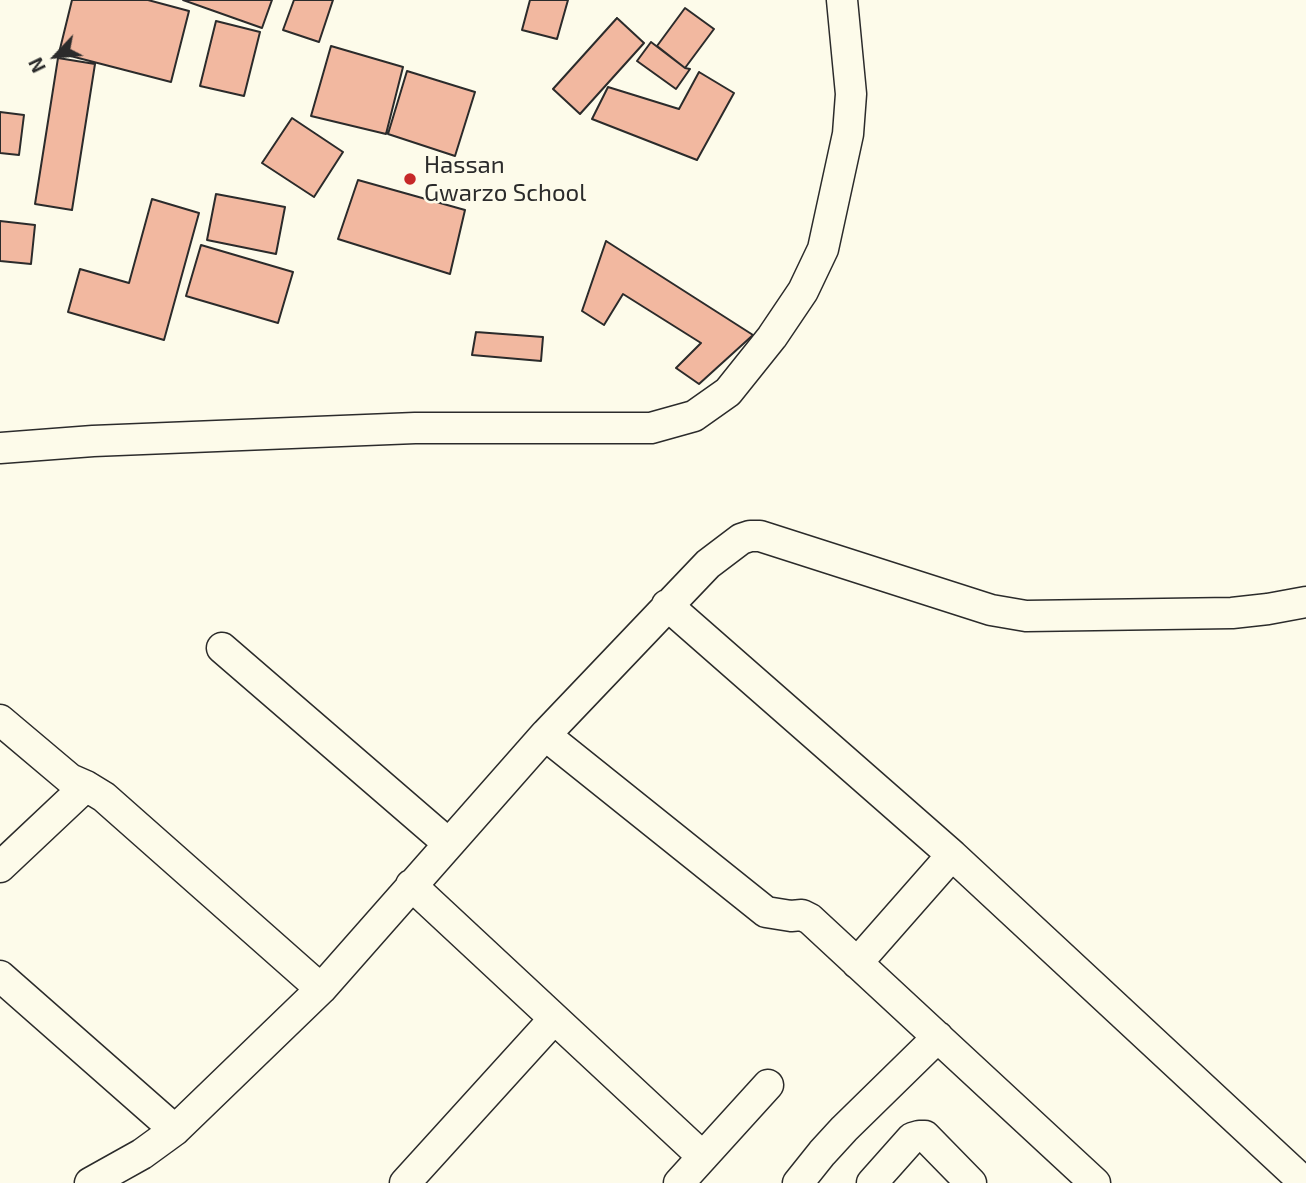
<!DOCTYPE html>
<style>
body{margin:0}
#map{position:relative;width:1306px;height:1183px;overflow:hidden;background:#fdfbea;font-family:"Exo 2",sans-serif}
canvas{display:block}
.north{position:absolute;left:21px;top:21px;width:70px;height:70px;-webkit-text-stroke:5px #fdfbea;paint-order:stroke;rotate:244deg;font-size:19px;font-weight:700;line-height:28px;text-align:center;color:#2b2b2b}
.north::after{content:'';display:block;margin:auto;width:24px;height:32px;background:#2b2b2b;clip-path:polygon(50% 0,100% 100%,50% 72%,0 100%)}
</style>
<div id="map">
<canvas width="1306" height="1183"></canvas>
<div class="north">N</div>
</div>
<script>
const c = document.querySelector('canvas').getContext('2d');
c.lineJoin = 'round';
function paint(path, color) { c.fillStyle = color; c.fill(path, 'evenodd'); }
const toPath = rows => new Path2D(rows.map(r => 'M' + r).join(''));
function trace(path, color, width, dash) { c.strokeStyle = color; c.lineWidth = width; c.lineCap = dash ? 'butt' : 'round'; c.setLineDash(dash || []); c.stroke(path); }
function drawText(font, color, halo, rows, align = 'center') {
  c.font = font + ' "Exo 2",sans-serif'; c.lineWidth = 5; c.setLineDash([]); c.textBaseline = 'middle'; c.strokeStyle = halo; c.fillStyle = color; for (const [text, x, y, turn = 0] of rows) {
    c.save(); c.translate(x, y); c.rotate((+turn || 0) * Math.PI / 180); c.textAlign = isNaN(turn) ? turn : align; if (halo) c.strokeText(text, 0, 0); c.fillText(text, 0, 0); c.restore();
  }
}
const building = toPath([
 [72,0,148,0,189,11,171,82,59,53,72,0],
 [183,0,272,0,262,28,183,0],
 [294,0,333,0,319,42,283,30,294,0],
 [530,0,568,0,557,39,522,30,530,0],
 [685,8,714,29,685,68,657,46,685,8],
 [617,18,644,43,580,114,553,89,617,18],
 [216,21,260,32,244,96,200,86,216,21],
 [651,42,685,68,690,69,676,89,637,61,651,42],
 [331,46,403,67,386,134,311,116,331,46],
 [58,58,95,64,72,210,35,204,58,58],
 [407,71,475,92,455,156,388,134,407,71],
 [699,72,734,93,697,160,592,119,608,87,679,109,699,72],
 [0,112,24,115,19,155,0,153,0,112],
 [292,118,343,152,314,197,262,163,292,118],
 [358,180,465,210,450,274,338,239,358,180],
 [216,194,285,207,276,254,207,240,216,194],
 [152,199,199,213,164,340,68,312,80,269,129,283,152,199],
 [0,221,35,225,31,264,0,261,0,221],
 [606,241,753,335,699,384,676,368,701,343,623,294,604,325,582,311,606,241],
 [201,245,293,272,278,323,186,296,201,245],
 [476,332,543,337,541,361,472,355,476,332]
]);
const minor = toPath([
 [0,448,93,441,415,428,651,428,694,416,728,392,772,337,803,291,823,249,848,134,851,94,842,0],
 [667,605,952,855,1305,1183],
 [222,648,449,844],
 [0,720,70,779,86,786,104,797,321,989],
 [545,735,766,912,791,916,802,915,810,919,1095,1183],
 [0,867,86,786],
 [411,885,702,1156],
 [857,963,952,855],
 [0,976,175,1130],
 [90,1183,142,1154,175,1130,321,989,545,735,708,564,741,539,750,536,760,536,991,610,1026,616,1232,613,1268,609,1306,602],
 [405,1183,554,1019],
 [679,1183,768,1085],
 [798,1183,822,1153,844,1129,938,1037],
 [872,1183,912,1138,919,1136,925,1136,971,1183]
]);
const markers = [
 [410,179,7,"#c62828"]
];
const poiNames = [
 ["Hassan",424,165],
 ["Gwarzo School",424,193]
];
paint(building, '#f2b8a0');
trace(building, '#2b2b2b', 2);
trace(minor, '#2b2b2b', 33);
trace(minor, '#fdfbea', 30);
for (const [x, y, r, color] of markers) { const dot = new Path2D(); dot.arc(x, y, r, 0, 2 * Math.PI); c.fillStyle = color; c.fill(dot); trace(dot, '#fdfbea', 2.5); }
drawText('24px', '#2b2b2b', '#fdfbea', poiNames, 'left');
</script>
